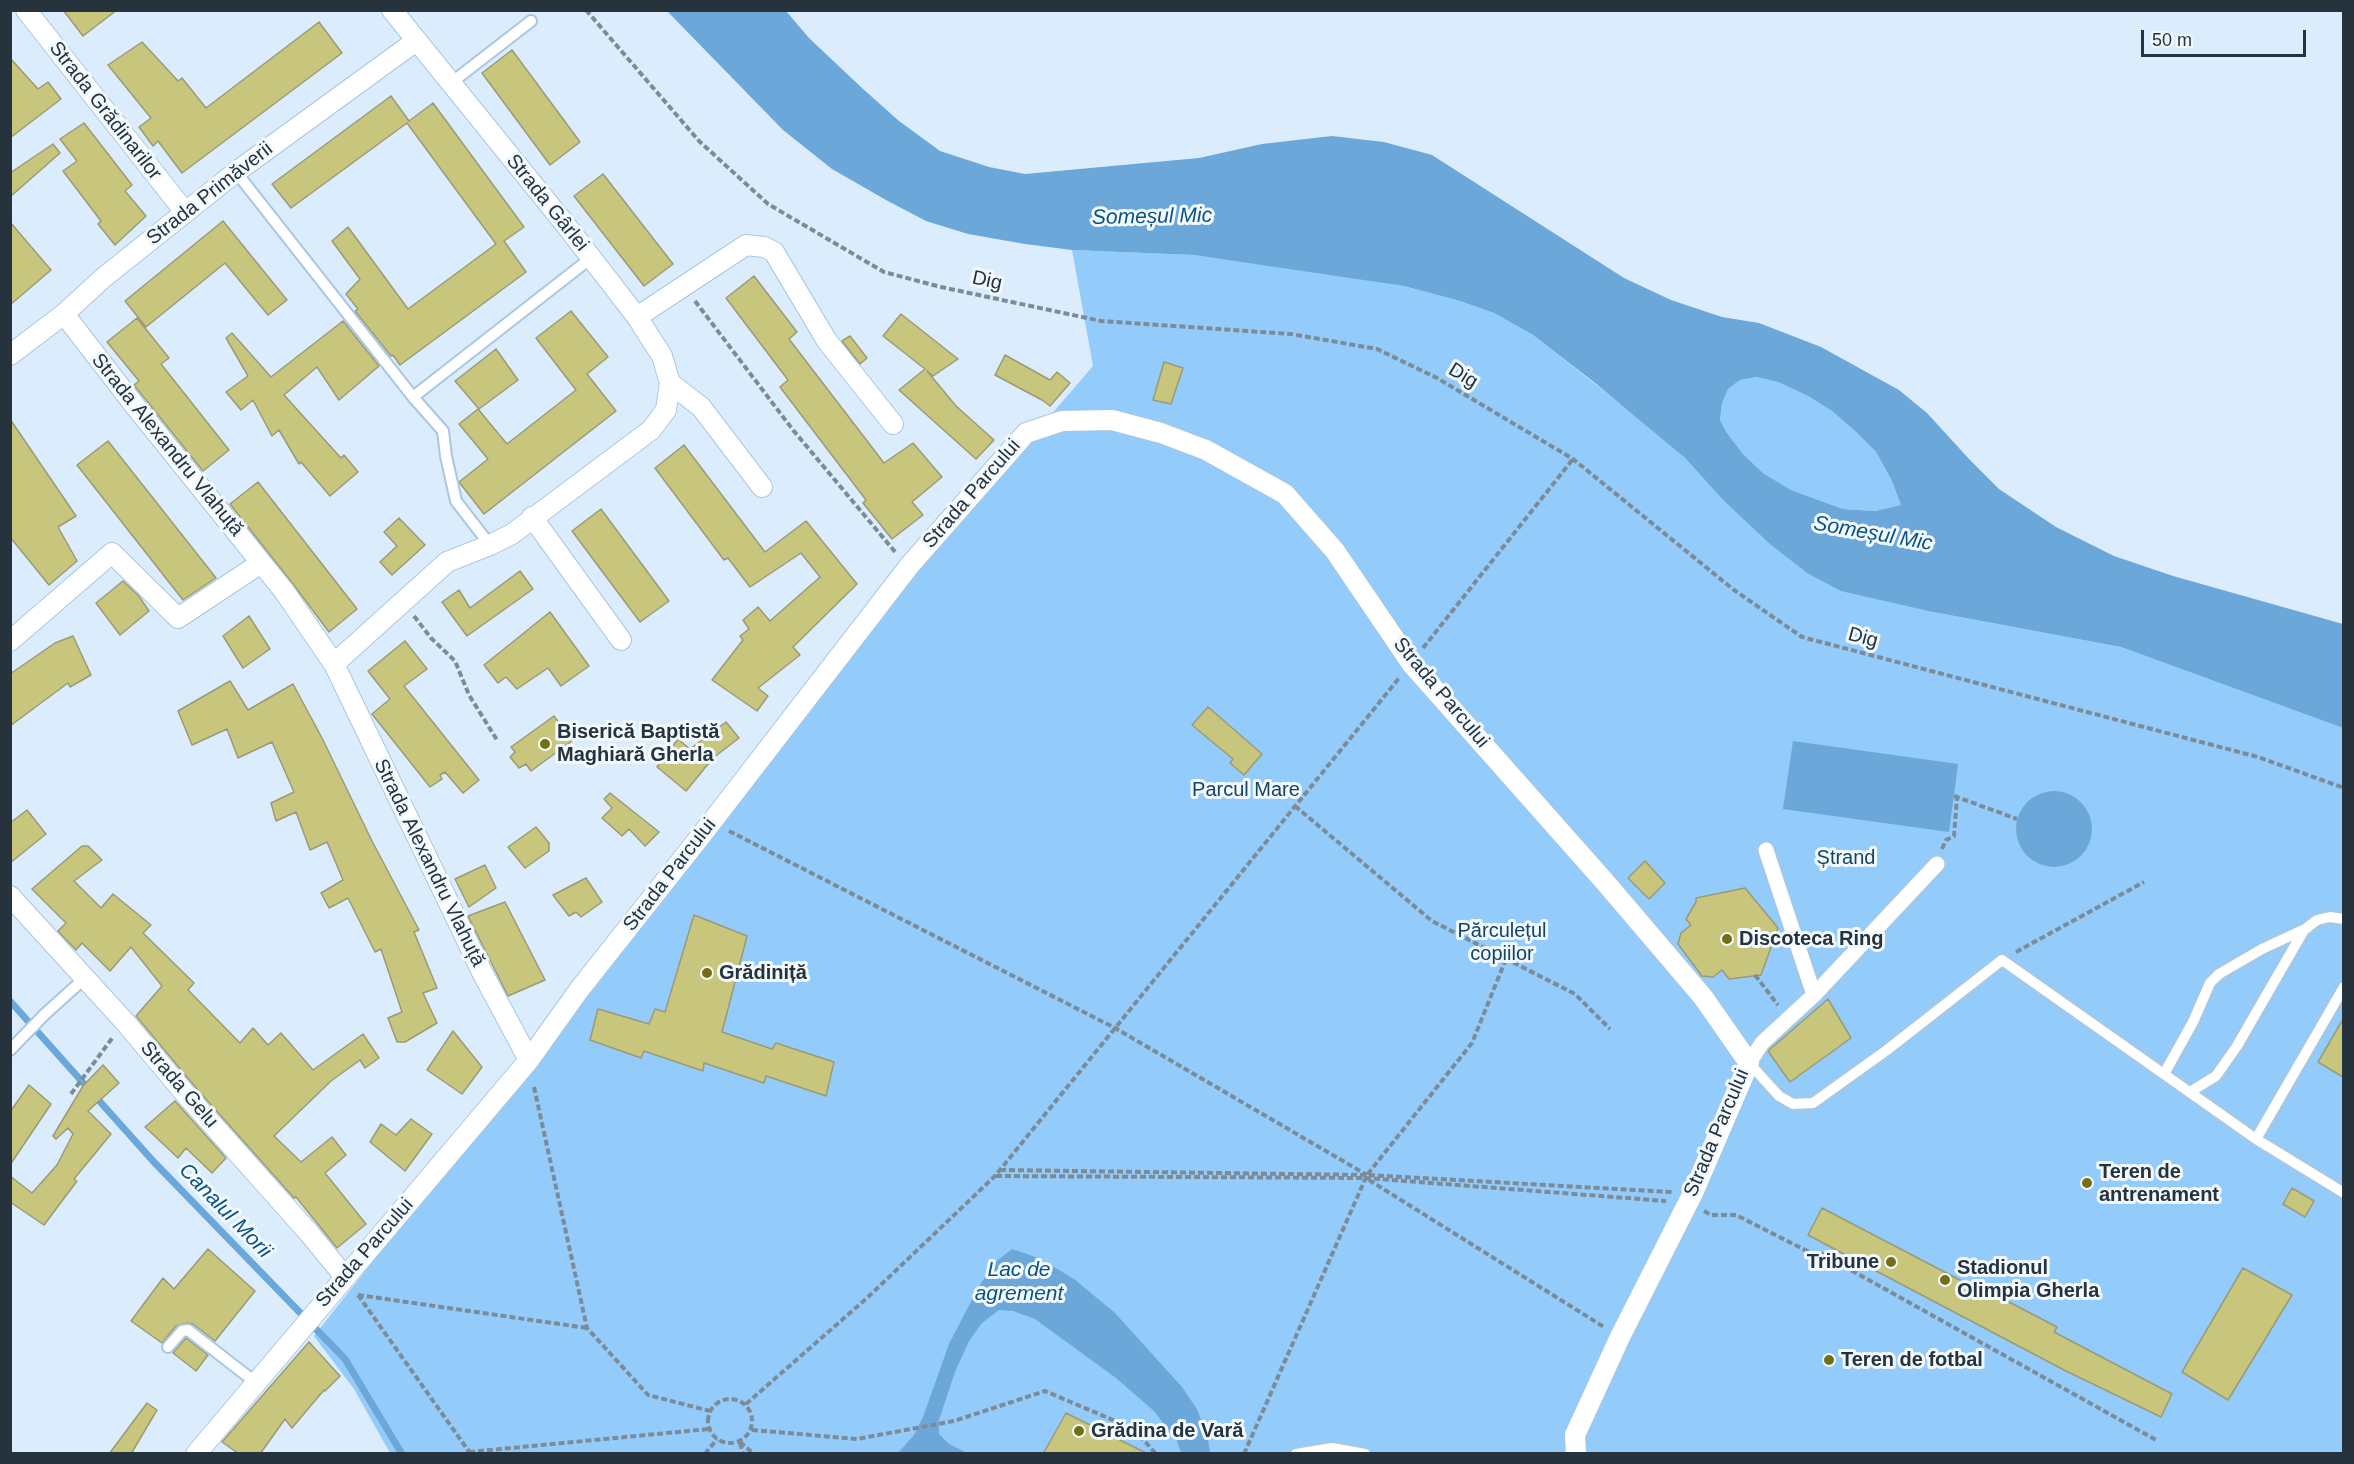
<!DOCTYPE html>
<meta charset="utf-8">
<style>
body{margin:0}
#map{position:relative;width:2354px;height:1464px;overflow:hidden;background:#dbedfd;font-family:Helvetica,sans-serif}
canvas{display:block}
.frame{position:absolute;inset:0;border:12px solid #26323c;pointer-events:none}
.scale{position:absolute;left:2141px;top:30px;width:165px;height:27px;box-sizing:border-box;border:3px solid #26323c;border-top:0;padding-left:8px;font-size:18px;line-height:21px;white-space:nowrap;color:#26323c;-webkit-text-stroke:4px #f2f9fe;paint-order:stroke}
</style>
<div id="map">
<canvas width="2354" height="1464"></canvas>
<div class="frame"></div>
<div class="scale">50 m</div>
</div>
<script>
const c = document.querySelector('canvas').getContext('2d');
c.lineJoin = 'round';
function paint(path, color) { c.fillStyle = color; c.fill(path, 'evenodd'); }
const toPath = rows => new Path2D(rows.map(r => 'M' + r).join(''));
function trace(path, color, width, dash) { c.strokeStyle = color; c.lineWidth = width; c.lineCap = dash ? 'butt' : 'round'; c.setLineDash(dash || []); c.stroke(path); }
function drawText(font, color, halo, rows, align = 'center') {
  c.font = font + ' Helvetica,sans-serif'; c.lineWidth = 6; c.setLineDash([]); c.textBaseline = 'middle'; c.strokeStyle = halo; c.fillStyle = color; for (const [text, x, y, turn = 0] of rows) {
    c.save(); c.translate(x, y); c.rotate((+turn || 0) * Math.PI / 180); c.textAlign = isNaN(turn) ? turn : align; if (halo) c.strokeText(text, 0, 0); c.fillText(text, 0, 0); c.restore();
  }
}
const green = toPath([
 [1072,250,1194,255,1310,271,1404,286,1460,301,1494,313,1533,335,1637,417,1685,458,1723,500,1771,544,1807,573,1933,612,2121,647,2343,728,2343,1453,390,1453,354,1389,314,1336,895,597,1093,366],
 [1756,377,1778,382,1808,396,1832,411,1855,431,1876,452,1891,479,1901,505,1875,511,1843,509,1791,490,1763,473,1743,454,1727,433,1720,420,1722,402,1728,389,1740,380]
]);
const water = toPath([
 [667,11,786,11,809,38,862,88,899,121,940,151,989,167,1025,174,1199,158,1262,144,1332,136,1384,142,1432,155,1624,278,1671,300,1722,317,1759,323,1821,347,1899,390,1927,413,1970,460,1999,489,2056,527,2114,556,2173,576,2343,624,2343,728,2121,647,1933,612,1841,591,1807,573,1770,544,1723,500,1685,458,1595,383,1533,335,1494,313,1460,301,1404,286,1194,255,1072,250,1025,244,968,234,926,221,886,200,832,169,783,130],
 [1756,377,1778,382,1808,396,1832,411,1855,431,1876,452,1891,479,1901,505,1875,511,1843,509,1791,490,1763,473,1743,454,1727,433,1720,420,1722,403,1728,389,1740,380],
 [1793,741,1958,764,1949,832,1783,809],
 '2016 829a38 38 0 1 1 76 0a38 38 0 1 1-76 0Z',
 [1012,1249,1033,1256,1054,1267,1074,1279,1115,1313,1182,1387,1197,1409,1208,1439,1210,1453,1181,1453,1177,1441,1154,1411,1116,1378,1035,1319,1013,1311,999,1310,982,1323,969,1341,955,1372,939,1420,939,1434,949,1444,967,1453,898,1453,914,1435,923,1417,949,1344,978,1288,994,1263]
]);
const stream = toPath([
 [10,1001,153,1161,345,1359,402,1454]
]);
const building = toPath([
 [63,10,117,10,83,36,63,10],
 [319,22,342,53,182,173,158,141,153,146,139,127,151,118,108,65,142,42,178,81,182,78,206,108,319,22],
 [512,50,580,142,550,165,482,73,512,50],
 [10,58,38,89,48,82,61,99,10,138,10,58],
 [391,96,409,121,433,103,524,227,504,241,526,272,400,365,393,355,391,356,355,311,358,309,346,294,360,279,332,241,348,227,408,309,496,244,407,123,291,208,272,184,391,96],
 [84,123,132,185,125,191,146,216,115,245,98,224,101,221,63,171,77,161,60,139,84,123],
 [53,144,60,153,10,197,10,173,53,144],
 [603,174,673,264,644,286,574,196,603,174],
 [223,221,287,300,268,315,225,263,146,327,125,301,223,221],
 [10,222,51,270,10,305,10,222],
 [754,276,797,332,789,339,884,463,913,443,942,477,912,502,923,515,892,539,863,503,866,500,780,387,788,380,726,298,754,276],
 [571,311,608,357,587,374,616,411,484,514,459,482,488,459,459,424,478,409,507,444,576,390,536,338,571,311],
 [901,314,958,359,933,376,927,371,956,406,994,440,976,459,899,390,925,369,883,336,901,314],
 [137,318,169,358,161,364,229,450,203,471,134,385,139,381,107,342,137,318],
 [343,321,379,366,339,400,317,367,284,395,341,458,344,455,358,472,330,496,301,462,299,464,279,430,272,436,253,400,241,410,226,392,248,376,226,338,232,333,271,377,343,321],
 [850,336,867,358,860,364,842,341,850,336],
 [496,349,518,380,479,409,455,381,496,349],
 [1005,355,1050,380,1057,372,1070,383,1050,406,1042,400,995,375,1005,355],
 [1164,362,1183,368,1171,404,1153,400,1164,362],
 [10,419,76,516,58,527,77,561,49,585,10,537,10,419],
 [108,441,216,578,183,600,77,465,108,441],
 [684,445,765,552,806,521,857,584,793,647,800,655,758,688,768,696,757,711,712,680,743,640,740,636,749,629,743,620,758,607,770,621,820,577,801,553,750,587,728,558,724,560,655,468,684,445],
 [258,482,357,609,329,632,293,584,230,504,258,482],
 [601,509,669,601,640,622,572,531,601,509],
 [399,518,425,545,392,575,380,562,397,546,384,532,399,518],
 [520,571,533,589,467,636,442,602,459,590,470,608,520,571],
 [123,581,138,595,149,611,120,635,96,603,123,581],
 [550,612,589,666,561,686,548,668,517,689,506,677,498,683,484,665,550,612],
 [249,616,270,649,243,668,223,636,249,616],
 [73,636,91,675,70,687,68,683,10,726,10,674,55,643,73,636],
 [405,641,427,669,404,686,479,780,463,793,445,772,440,775,442,779,430,787,372,714,390,699,368,671,405,641],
 [230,681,248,710,293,684,322,738,372,841,419,930,414,932,437,988,423,993,437,1023,405,1042,397,1042,388,1018,402,1012,381,949,375,952,348,898,329,908,321,893,343,880,327,842,310,850,296,812,276,821,271,803,294,792,272,742,238,758,227,729,192,745,178,711,230,681],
 [1208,707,1262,754,1244,775,1230,763,1233,759,1192,725,1208,707],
 [554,716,572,741,531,771,526,764,519,768,510,757,515,752,511,747,554,716],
 [726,722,739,738,713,758,686,791,657,767,678,739,690,749,726,722],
 [610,793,659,832,645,846,629,829,622,836,602,818,612,808,604,799,610,793],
 [27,810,46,834,10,863,10,823,27,810],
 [536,827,549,843,549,851,525,868,508,847,536,827],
 [82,846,88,846,102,860,74,881,101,908,113,894,151,925,143,933,194,983,188,990,240,1043,253,1028,268,1045,281,1033,313,1070,363,1034,379,1058,365,1068,360,1060,331,1081,274,1136,301,1162,332,1137,346,1155,325,1173,366,1224,337,1248,296,1197,294,1198,197,1089,136,1016,162,986,131,947,110,971,82,943,76,950,58,931,66,923,32,889,82,846],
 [1645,861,1665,883,1649,899,1628,878,1645,861],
 [485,865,496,888,469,907,455,879,485,865],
 [586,878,602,902,581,917,576,912,569,916,553,895,586,878],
 [1745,888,1778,928,1761,975,1729,979,1722,970,1713,977,1702,976,1678,944,1681,933,1691,925,1686,919,1696,902,1696,898,1745,888],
 [505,902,545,980,508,996,468,916,505,902],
 [694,915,747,936,722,1032,772,1049,776,1043,834,1062,826,1096,766,1076,764,1083,704,1063,703,1071,644,1051,641,1058,590,1040,598,1009,649,1024,655,1009,665,1012,694,915],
 [1828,999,1851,1038,1790,1082,1768,1051,1828,999],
 [2343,1019,2343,1077,2318,1062,2343,1019],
 [453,1031,482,1067,462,1094,427,1070,453,1031],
 [103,1065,119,1083,88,1111,111,1134,74,1179,77,1181,44,1225,10,1202,10,1176,32,1193,57,1165,73,1134,68,1128,56,1139,53,1136,83,1086,103,1065],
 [29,1085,51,1104,10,1165,10,1112,29,1085],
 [175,1101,226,1158,212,1173,186,1148,178,1158,145,1127,175,1101],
 [411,1119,432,1134,405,1171,370,1142,381,1124,396,1135,411,1119],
 [2292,1188,2314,1201,2305,1217,2283,1204,2292,1188],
 [1822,1208,1981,1291,1982,1288,2057,1327,2054,1332,2172,1394,2161,1417,2064,1370,1808,1235,1822,1208],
 [208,1249,255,1291,215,1341,193,1324,187,1323,176,1326,162,1343,131,1321,163,1278,174,1289,208,1249],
 [2243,1268,2292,1295,2228,1400,2182,1372,2243,1268],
 [186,1338,208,1355,196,1371,173,1353,186,1338],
 [309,1342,340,1376,325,1391,324,1390,292,1428,285,1419,260,1454,239,1454,222,1442,309,1342],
 [147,1403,157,1410,131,1454,109,1454,147,1403],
 [1066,1413,1148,1454,1043,1454,1066,1413]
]);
const path = toPath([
 [586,10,699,141,768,204,884,272,941,287,1101,321,1291,334,1377,349,1437,378,1573,459,1734,590,1802,637,2258,757,2344,788],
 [695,301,793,430,896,553],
 [414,616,431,638,455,661,469,695,497,740],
 [1423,648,1573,459],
 [1954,796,2017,819],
 [1295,806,1432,921,1575,994,1610,1029],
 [729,831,1115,1028,1367,1175],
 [1942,849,1946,840,1954,836,1957,798],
 [2016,952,2144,882],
 [1755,975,1778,1005],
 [534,1087,587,1328,648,1395,710,1411],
 [71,1094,113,1037],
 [1000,1170,1367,1175,1672,1192],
 [996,1176,1366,1178,1666,1201],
 [1369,1180,1604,1327],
 [1704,1211,1711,1215,1736,1215,1811,1253,1822,1254,2158,1441],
 [358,1295,587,1328],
 [358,1295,470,1453],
 '708 1421a22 22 0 1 1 44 0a22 22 0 1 1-44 0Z',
 [746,1404,867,1298,995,1176,1400,677],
 [752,1430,857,1439,954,1421,1045,1391,1134,1429,1156,1454],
 [740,1442,754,1454],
 [740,1443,743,1454],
 [469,1452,709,1429],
 [705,1454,717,1439],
 [1244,1454,1367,1175,1472,1043,1506,959]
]);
const service = toPath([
 [451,83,531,21],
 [236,172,413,397,443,431,446,456,456,501,490,545],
 [413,397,591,258],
 [10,1050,45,1014,85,978],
 [1749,1063,1779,1096,1793,1104,1813,1103,1887,1050,2002,960,2256,1139,2344,1193],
 [2164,1074,2193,1022,2210,983,2219,974,2262,949,2303,930],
 [2190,1092,2216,1076,2237,1046,2304,930,2317,920,2330,917,2344,919],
 [2256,1139,2344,987],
 [168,1347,182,1331,188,1330,255,1382],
 [1296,1454,1332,1448,1365,1454]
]);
const pedestrian = toPath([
 [1766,850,1814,995],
 [1749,1063,1762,1043,1814,995,1937,864]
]);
const minor = toPath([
 [26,10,185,212],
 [64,314,135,406,284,591,334,664,483,974,529,1060],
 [637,317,746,245,764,247,774,252,827,341,893,424],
 [10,355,64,314,103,278,236,172,416,41],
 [670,383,701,407,762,487],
 [532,517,621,640],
 [10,641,112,553,178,618,261,563],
 [334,664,447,562,490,545,512,534,651,430,666,410,670,383,662,356,637,317,565,224,392,10],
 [10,896,125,1022,188,1097,309,1233,345,1277],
 [196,1454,529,1060,579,990,707,828,910,565,1026,433,1062,421,1112,420,1161,433,1206,450,1285,494,1335,551,1411,663,1605,882,1703,997,1749,1063,1693,1193,1620,1337,1575,1435,1576,1454]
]);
const markers = [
 [545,744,6,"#747012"],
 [1727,939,6,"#747012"],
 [707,973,6,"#747012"],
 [2087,1183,6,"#747012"],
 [1891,1262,6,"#747012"],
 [1945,1280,6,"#747012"],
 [1829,1360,6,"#747012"],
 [1079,1431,6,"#747012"]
];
const streetNames = [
 ["Strada Grădinarilor",105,111,52],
 ["Strada Primăverii",210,194,-38],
 ["Strada Gârlei",547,203,51],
 ["Dig",987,281,12],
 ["Dig",1463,376,31],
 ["Strada Alexandru Vlahuță",167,445,51],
 ["Strada Parcului",972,494,-49],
 ["Dig",1863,638,15],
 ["Strada Parcului",1441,693,50],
 ["Strada Alexandru Vlahuță",429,863,64],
 ["Strada Parcului",670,875,-52],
 ["Strada Gelu",179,1085,49],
 ["Strada Parcului",1717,1133,-67],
 ["Strada Parcului",365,1253,-49]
];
const poiNames = [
 ["Biserică Baptistă",557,732],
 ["Maghiară Gherla",557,755],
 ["Discoteca Ring",1739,939],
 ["Grădiniță",719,973],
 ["Teren de",2099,1172],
 ["antrenament",2099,1195],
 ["Tribune",1879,1262,"right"],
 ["Stadionul",1957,1268],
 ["Olimpia Gherla",1957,1291],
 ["Teren de fotbal",1841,1360],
 ["Grădina de Vară",1091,1431]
];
const parkNames = [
 ["Parcul Mare",1246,790],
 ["Ștrand",1846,858],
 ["Părculețul",1502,931],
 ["copiilor",1502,954]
];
const waterNames = [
 ["Someșul Mic",1152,217,-1],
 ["Someșul Mic",1873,534,10],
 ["Canalul Morii",225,1211,46],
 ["Lac de",1019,1270],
 ["agrement",1019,1294]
];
paint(green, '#93cbfa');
paint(water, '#6ca7d9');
trace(stream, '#6ca7d9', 7);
paint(building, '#c8c67c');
trace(building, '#9b9a77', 1.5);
trace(service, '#a9c7e1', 14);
trace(pedestrian, '#a9c7e1', 18);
trace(minor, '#a9c7e1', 22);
trace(path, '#7c8b98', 4, [6, 3]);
trace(service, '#fff', 10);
trace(pedestrian, '#fff', 15);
trace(minor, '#fff', 20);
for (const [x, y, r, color] of markers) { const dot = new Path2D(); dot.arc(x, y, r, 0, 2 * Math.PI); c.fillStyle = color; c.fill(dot); trace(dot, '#f2f9fe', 2); }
drawText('20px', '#26323c', '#f2f9fe', streetNames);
drawText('bold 20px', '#26323c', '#f2f9fe', poiNames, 'left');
drawText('20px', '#164364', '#f2f9fe', parkNames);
drawText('italic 21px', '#0b5280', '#f2f9fe', waterNames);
</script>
